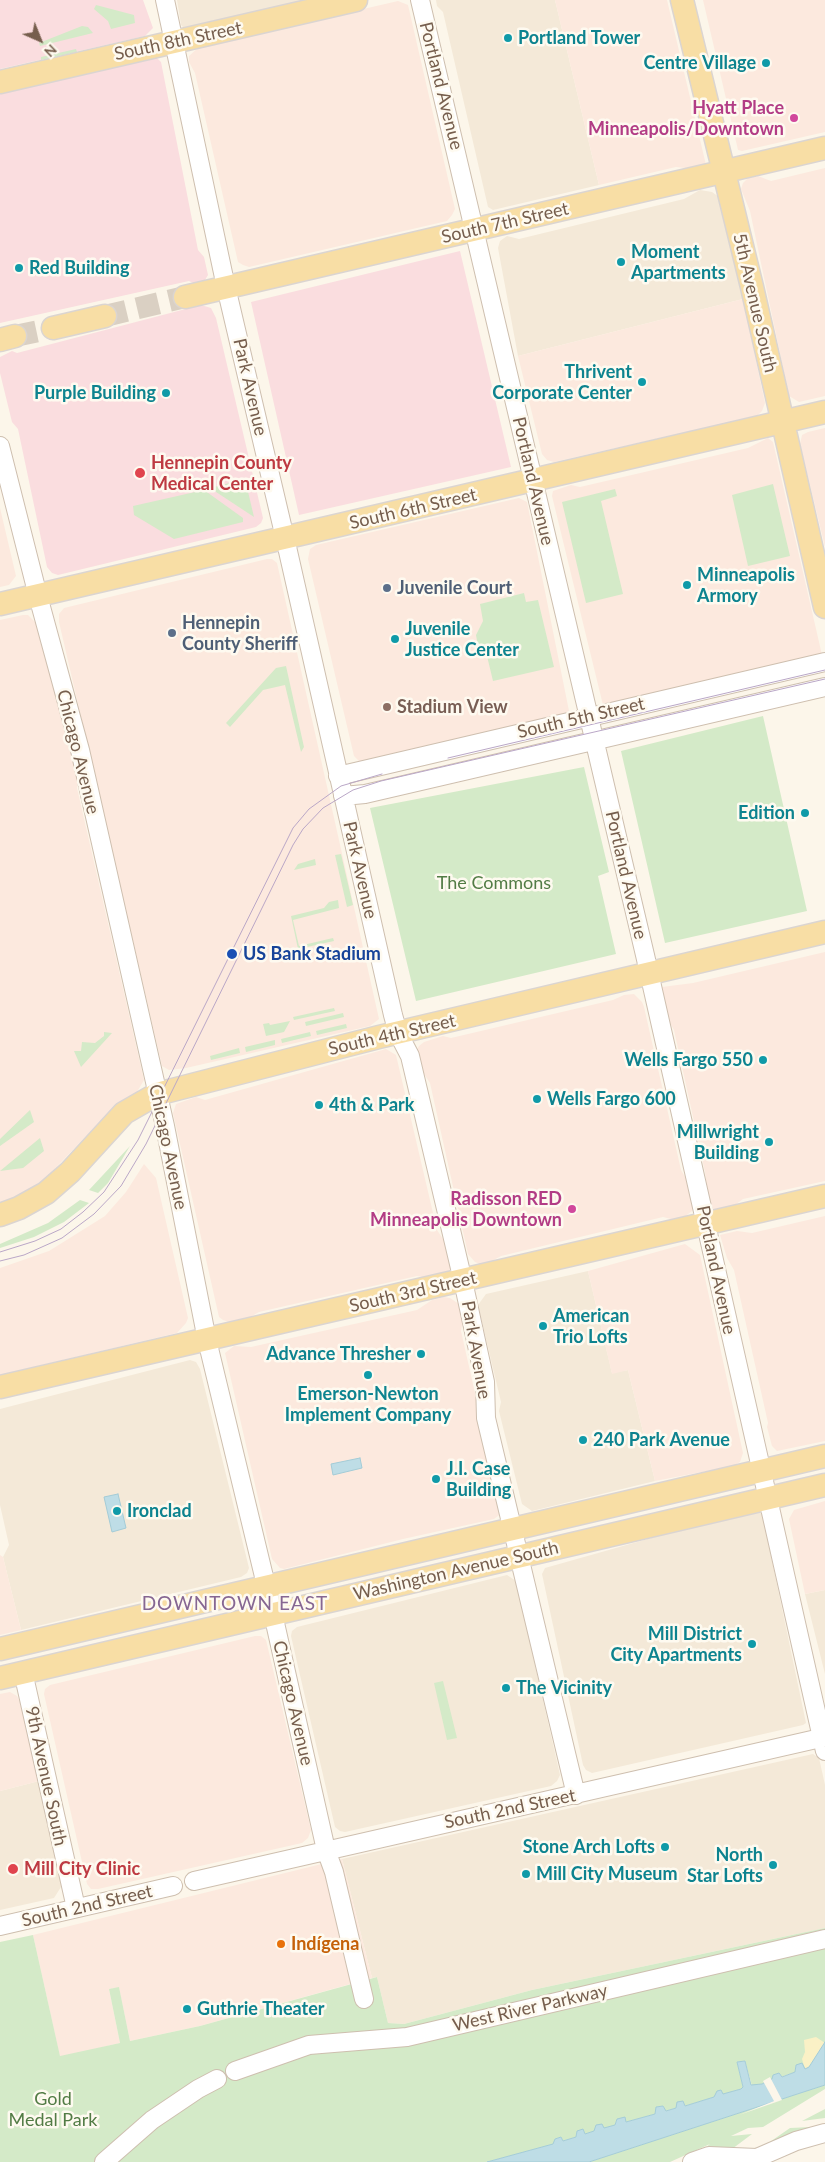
<!DOCTYPE html>
<meta charset="utf-8">
<style>
body{margin:0}
#map{position:relative;width:825px;height:2162px;overflow:hidden;background:#fcf6ea;font-family:Lato,sans-serif}
canvas{display:block}
.north{position:absolute;left:15px;top:15px;width:50px;height:50px;-webkit-text-stroke:4px #fefaf0;paint-order:stroke;rotate:136deg;font-size:14px;font-weight:700;line-height:20px;text-align:center;color:#765e4d}
.north::after{content:'';display:block;margin:auto;width:18px;height:22px;background:#765e4d;clip-path:polygon(50% 0,100% 100%,50% 72%,0 100%)}
</style>
<div id="map">
<canvas width="825" height="2162"></canvas>
<div class="north">N</div>
</div>
<script>
const c = document.querySelector('canvas').getContext('2d');
c.lineJoin = 'round';
function paint(path, color) { c.fillStyle = color; c.fill(path, 'evenodd'); }
const toPath = rows => new Path2D(rows.map(r => 'M' + r).join(''));
function trace(path, color, width, dash) { c.strokeStyle = color; c.lineWidth = width; c.lineCap = dash ? 'butt' : 'round'; c.setLineDash(dash || []); c.stroke(path); }
function drawText(font, color, halo, rows, align = 'center') {
  c.font = font + ' Lato,sans-serif'; c.lineWidth = 5; c.setLineDash([]); c.textBaseline = 'middle'; c.strokeStyle = halo; c.fillStyle = color; for (const [text, x, y, turn = 0] of rows) {
    c.save(); c.translate(x, y); c.rotate((+turn || 0) * Math.PI / 180); c.textAlign = isNaN(turn) ? turn : align; if (halo) c.strokeText(text, 0, 0); c.fillText(text, 0, 0); c.restore();
  }
}
const residential = toPath([
 [177,0,306,0,184,28,181,25],
 [436,0,555,0,599,185,493,210,488,207,443,12,437,6],
 [700,190,712,192,719,197,743,299,518,356,498,248,500,241,507,236,519,239,684,199],
 [588,1271,612,1373,628,1370,655,1481,532,1511,522,1504,499,1411,501,1402,478,1305,486,1294],
 [190,1360,196,1362,200,1369,249,1568,247,1573,241,1577,21,1630,3,1557,9,1545,0,1505,0,1409],
 [754,1509,762,1513,806,1723,803,1725,592,1773,586,1770,583,1765,542,1574,545,1568],
 [507,1575,516,1581,560,1775,557,1781,551,1786,345,1832,340,1831,335,1827,291,1636,292,1631,297,1627],
 [825,1590,825,1674,805,1594],
 [813,1754,819,1758,825,1785,825,1928,532,1990,404,2024,388,2023,377,1977,372,1978,342,1859],
 [39,1781,63,1879,61,1887,54,1898,0,1910,0,1791]
]);
const commercial = toPath([
 [555,0,667,0,706,165,694,169,676,167,599,185],
 [703,0,825,0,825,132,742,151,738,150],
 [398,1,408,5,455,209,452,215,447,221,249,267,243,265,238,262,195,73,189,62,189,56,199,47],
 [825,168,825,396,799,402,789,396,750,211,741,189,743,183,748,178,758,176,771,181],
 [743,299,765,403,762,411,757,416,554,462,547,460,542,454,518,356],
 [825,428,825,547,800,444,802,435,808,432],
 [768,438,773,442,822,655,606,707,603,705,552,496,553,491,571,485,580,487,748,448],
 [519,498,527,502,569,711,563,717,361,763,354,756,308,559,310,549,316,545],
 [0,508,16,576,9,585,0,587],
 [267,559,272,559,277,563,379,1019,370,1026,186,1068,169,1070,162,1066,59,622,59,614,64,608],
 [23,615,28,615,37,624,78,778,77,788,144,1080,137,1092,114,1107,45,1179,16,1197,0,1203,0,620],
 [825,952,825,1181,743,1199,735,1205,714,1210,709,1206,705,1172,674,1030,667,1018,659,990,662,987,693,983],
 [634,994,642,1002,644,1007,681,1170,688,1182,694,1204,692,1211,679,1221,663,1217,501,1256,490,1262,480,1264,475,1262,468,1254,430,1083,420,1068,416,1051,419,1046,424,1042,443,1036,451,1038,613,1000,624,995],
 [386,1049,396,1055,437,1230,445,1242,452,1270,428,1278,417,1276,259,1312,245,1320,229,1322,223,1320,219,1317,173,1113,176,1104,196,1097,205,1100],
 [144,1164,156,1178,188,1318,186,1323,177,1333,0,1375,0,1268,49,1251,105,1216,126,1192],
 [825,1216,825,1441,777,1451,772,1446,767,1427,768,1423,734,1270,727,1258,720,1235,737,1231,752,1233],
 [685,1244,700,1255,743,1453,740,1462,733,1466,655,1481,628,1370,612,1374,588,1271],
 [444,1297,450,1298,459,1304,463,1319,461,1331,502,1513,494,1519,403,1539,284,1569,280,1568,272,1559,225,1353,234,1346,251,1347,417,1310,432,1300],
 [825,1501,825,1590,805,1594,789,1519,794,1510],
 [0,1555,3,1557,21,1630,0,1635],
 [255,1636,261,1636,266,1640,311,1830,308,1838,302,1843,98,1889,91,1889,87,1884,44,1694,45,1689,50,1685],
 [10,1692,17,1696,20,1702,39,1781,0,1791,0,1694],
 [342,1859,372,1978,200,2026,130,2041,119,1988,109,1989,120,2043,60,2057,33,1935]
]);
const medical = toPath([
 [0,0,143,0,153,28,145,36,0,69],
 [156,57,161,62,198,250,204,257,208,275,205,280,193,283,189,281,0,323,0,92],
 [460,251,511,467,299,515,251,302],
 [201,305,211,308,216,318,263,518,261,523,256,527,58,575,52,573,47,567,18,429,12,422,0,373,0,357,12,351,17,353]
]);
const green = toPath([
 [96,5,134,15,135,23,111,29,108,21,94,9],
 [82,26,88,27,93,33,40,46,39,43],
 [76,49,77,52,41,60,41,57],
 [245,479,254,517,210,488],
 [773,484,790,556,748,566,732,495],
 [615,489,617,496,601,501,623,594,586,603,562,502],
 [204,490,243,518,243,522,174,539,134,515,133,506],
 [524,593,526,602,538,600,554,667,493,681,487,656,479,652,476,635,483,621,480,604],
 [286,666,304,747,301,752,285,685,263,690,230,727,226,723,276,668],
 [763,716,807,911,665,943,621,751],
 [584,767,609,872,598,876,616,954,416,1001,370,808],
 [341,854,353,905,347,907,335,855],
 [315,859,316,865,294,870,298,864],
 [338,900,339,908,293,920,299,946,333,938,334,941,298,949,291,916,324,908,329,902],
 [334,1008,335,1011,294,1020,293,1017],
 [343,1013,344,1017,306,1026,305,1022],
 [290,1021,284,1032,266,1036,263,1024,269,1023,270,1025],
 [346,1024,347,1028,317,1035,316,1031],
 [104,1032,112,1033,81,1067,74,1051,81,1051,82,1042,95,1043,104,1036],
 [310,1032,311,1036,282,1043,281,1039],
 [275,1040,275,1045,246,1052,245,1047],
 [239,1048,240,1053,211,1060,210,1056],
 [30,1110,34,1122,0,1146,0,1139],
 [40,1138,44,1151,23,1168,0,1171],
 [130,1146,108,1183,98,1193,89,1190],
 [80,1200,89,1203,64,1222,34,1237,0,1248,0,1244,48,1223],
 [443,1681,457,1738,447,1740,434,1683],
 [825,1928,825,2042,809,2067,805,2069,796,2065,795,2072,781,2077,779,2073,773,2075,772,2079,762,2084,752,2086,745,2061,737,2062,743,2087,741,2089,685,2106,683,2101,676,2108,665,2111,663,2106,657,2107,655,2114,626,2122,617,2119,615,2125,604,2129,596,2125,595,2131,585,2134,583,2130,577,2131,576,2137,563,2141,561,2137,555,2139,554,2144,487,2162,0,2162,0,1942,33,1935,60,2056,120,2043,109,1989,119,1987,130,2041,200,2026,377,1977,388,2023,404,2024,532,1990],
 [825,2085,825,2089,763,2127,748,2128,731,2136,752,2134,732,2149,705,2148,710,2144,670,2162,589,2162],
 [825,2109,825,2118,802,2121],
 [811,2127,812,2128,754,2153,790,2128]
]);
const sand = toPath([
 [816,2037,825,2043,809,2067,805,2069,802,2059,805,2052,804,2040]
]);
const water = toPath([
 [360,1458,362,1468,333,1475,331,1464,360,1458],
 [118,1494,126,1528,112,1532,104,1497,118,1494],
 [825,2042,825,2085,589,2162,487,2162,553,2144,555,2139,561,2137,563,2141,576,2137,577,2131,583,2129,585,2134,594,2131,596,2125,602,2124,604,2128,615,2125,617,2119,625,2117,626,2122,655,2114,656,2107,663,2106,666,2111,676,2108,677,2102,683,2101,685,2106,714,2097,717,2091,721,2090,723,2094,741,2089,743,2087,737,2062,745,2061,751,2085,762,2084,772,2079,773,2075,779,2073,782,2077,795,2072,796,2065,802,2063,805,2069,809,2067,825,2042]
]);
const pier = toPath([
 [770,2077,782,2100,739,2115,774,2101,763,2081]
]);
const majorTunnel = toPath([
 [105,316,185,297],
 [15,336,53,328]
]);
const minor = toPath([
 [165,0,226,287,285,538,393,1015,398,1033,410,1056,463,1281,485,1382,486,1418,576,1795],
 [420,0,645,955,825,1751],
 [0,446,38,596,80,750,165,1126,207,1340,273,1614,326,1850,334,1872,364,1999],
 [338,776,825,662],
 [343,796,365,794,825,687],
 [23,1672,76,1908],
 [194,1881,825,1737],
 [0,1926,173,1886],
 [235,2071,309,2045,407,2037,825,1939],
 [104,2162,152,2120,198,2089,217,2079],
 [692,2162,709,2156,757,2158,796,2141,825,2133]
]);
const major = toPath([
 [682,0,752,287,825,607],
 [0,82,356,0],
 [185,297,825,148],
 [53,328,105,316],
 [0,340,15,336],
 [0,604,825,412],
 [0,1215,19,1208,46,1193,70,1172,124,1113,157,1094,379,1037,825,932],
 [0,1387,825,1196],
 [0,1649,825,1456],
 [0,1678,825,1485]
]);
const tram = toPath([
 [448,758,825,670],
 [0,1252,35,1241,61,1229,83,1212,104,1192,138,1140,293,828,309,809,341,786,382,774],
 [0,1261,24,1255,62,1238,94,1214,121,1186,146,1144,293,845,303,829,323,808,353,790,381,781,825,679]
]);
const markers = [
 [508,38,5,"#0f9aa8"],
 [766,63,5,"#0f9aa8"],
 [794,118,5,"#d1479c"],
 [621,262,5,"#0f9aa8"],
 [19,268,5,"#0f9aa8"],
 [642,382,5,"#0f9aa8"],
 [166,393,5,"#0f9aa8"],
 [140,473,6,"#e0444e"],
 [687,585,5,"#0f9aa8"],
 [387,588,5,"#5c6f8a"],
 [172,633,5,"#5c6f8a"],
 [395,639,5,"#0f9aa8"],
 [387,707,5,"#8d6e63"],
 [805,813,5,"#0f9aa8"],
 [232,954,6,"#1a4fb4"],
 [763,1060,5,"#0f9aa8"],
 [537,1099,5,"#0f9aa8"],
 [319,1105,5,"#0f9aa8"],
 [769,1142,5,"#0f9aa8"],
 [572,1209,5,"#d1479c"],
 [543,1326,5,"#0f9aa8"],
 [421,1354,5,"#0f9aa8"],
 [368,1375,5,"#0f9aa8"],
 [583,1440,5,"#0f9aa8"],
 [436,1479,5,"#0f9aa8"],
 [117,1511,5,"#0f9aa8"],
 [752,1644,5,"#0f9aa8"],
 [506,1688,5,"#0f9aa8"],
 [665,1847,5,"#0f9aa8"],
 [773,1865,5,"#0f9aa8"],
 [13,1869,6,"#e0444e"],
 [526,1874,5,"#0f9aa8"],
 [281,1944,5,"#e8710a"],
 [187,2009,5,"#0f9aa8"]
];
const cultureNames = [
 ["Portland Tower",518,38],
 ["Centre Village",756,63,"right"],
 ["Moment",631,252],
 ["Apartments",631,273],
 ["Red Building",29,268],
 ["Thrivent",632,372,"right"],
 ["Corporate Center",632,393,"right"],
 ["Purple Building",156,393,"right"],
 ["Minneapolis",697,575],
 ["Armory",697,596],
 ["Juvenile",405,629],
 ["Justice Center",405,650],
 ["Edition",795,813,"right"],
 ["Wells Fargo 550",753,1060,"right"],
 ["Wells Fargo 600",547,1099],
 ["4th & Park",329,1105],
 ["Millwright",759,1132,"right"],
 ["Building",759,1153,"right"],
 ["American",553,1316],
 ["Trio Lofts",553,1337],
 ["Advance Thresher",411,1354,"right"],
 ["Emerson-Newton",368,1394,"center"],
 ["Implement Company",368,1415,"center"],
 ["240 Park Avenue",593,1440],
 ["J.I. Case",446,1469],
 ["Building",446,1490],
 ["Ironclad",127,1511],
 ["Mill District",742,1634,"right"],
 ["City Apartments",742,1655,"right"],
 ["The Vicinity",516,1688],
 ["Stone Arch Lofts",655,1847,"right"],
 ["North",763,1855,"right"],
 ["Star Lofts",763,1876,"right"],
 ["Mill City Museum",536,1874],
 ["Guthrie Theater",197,2009]
];
const streetNames = [
 ["South 8th Street",178,41,-12],
 ["Portland Avenue",441,86,76],
 ["South 7th Street",505,223,-13],
 ["5th Avenue South",755,303,77],
 ["Park Avenue",250,387,77],
 ["Portland Avenue",533,481,77],
 ["South 6th Street",413,509,-13],
 ["South 5th Street",581,718,-13],
 ["Chicago Avenue",78,752,76],
 ["Park Avenue",360,870,77],
 ["Portland Avenue",626,875,77],
 ["South 4th Street",392,1035,-13],
 ["Chicago Avenue",168,1147,78],
 ["Portland Avenue",716,1270,78],
 ["South 3rd Street",413,1292,-13],
 ["Park Avenue",476,1350,80],
 ["Washington Avenue South",456,1571,-13],
 ["Chicago Avenue",293,1703,77],
 ["9th Avenue South",46,1776,78],
 ["South 2nd Street",510,1809,-12],
 ["South 2nd Street",87,1906,-13],
 ["West River Parkway",530,2008,-13]
];
const hotelNames = [
 ["Hyatt Place",784,108],
 ["Minneapolis/Downtown",784,129],
 ["Radisson RED",562,1199],
 ["Minneapolis Downtown",562,1220]
];
const healthNames = [
 ["Hennepin County",151,463],
 ["Medical Center",151,484],
 ["Mill City Clinic",24,1869]
];
const serviceNames = [
 ["Juvenile Court",397,588],
 ["Hennepin",182,623],
 ["County Sheriff",182,644]
];
const educationNames = [
 ["Stadium View",397,707]
];
const parkNames = [
 ["The Commons",494,883],
 ["Gold",53,2099],
 ["Medal Park",53,2120]
];
const transitNames = [
 ["US Bank Stadium",243,954]
];
const foodNames = [
 ["Indígena",291,1944]
];
const neighbourhoodNames = [
 ["DOWNTOWN EAST",235,1604]
];
paint(residential, '#f4e9d8');
paint(commercial, '#fce9de');
paint(medical, '#fadddf');
paint(green, '#d4eac8');
paint(sand, '#faf1c6');
paint(water, '#bedde6');
trace(water, '#a4ccd7', 1);
paint(pier, '#fcf6ea');
trace(majorTunnel, '#dad0c3', 22, [22, 11]);
trace(minor, '#cebfaf', 20);
trace(major, '#dbd5d1', 25);
trace(minor, '#fff', 18);
trace(major, '#f8dea5', 22);
trace(tram, '#baa7c7', 1);
for (const [x, y, r, color] of markers) { const dot = new Path2D(); dot.arc(x, y, r, 0, 2 * Math.PI); c.fillStyle = color; c.fill(dot); trace(dot, '#fefaf0', 2); }
drawText('bold 18px', '#0d838f', '#fefaf0', cultureNames, 'left');
drawText('18px', '#765e4d', '#fefaf0', streetNames);
drawText('bold 18px', '#b23c85', '#fefaf0', hotelNames, 'right');
drawText('bold 18px', '#be3a42', '#fefaf0', healthNames, 'left');
drawText('bold 18px', '#4e5e75', '#fefaf0', serviceNames, 'left');
drawText('bold 18px', '#785e54', '#fefaf0', educationNames, 'left');
drawText('18px', '#527c45', '#fefaf0', parkNames);
drawText('bold 18px', '#164399', '#fefaf0', transitNames, 'left');
drawText('bold 18px', '#c56008', '#fefaf0', foodNames, 'left');
c.letterSpacing = '1px';
drawText('19px', '#866692', '#fefaf0', neighbourhoodNames);
c.letterSpacing = '0px';
</script>
